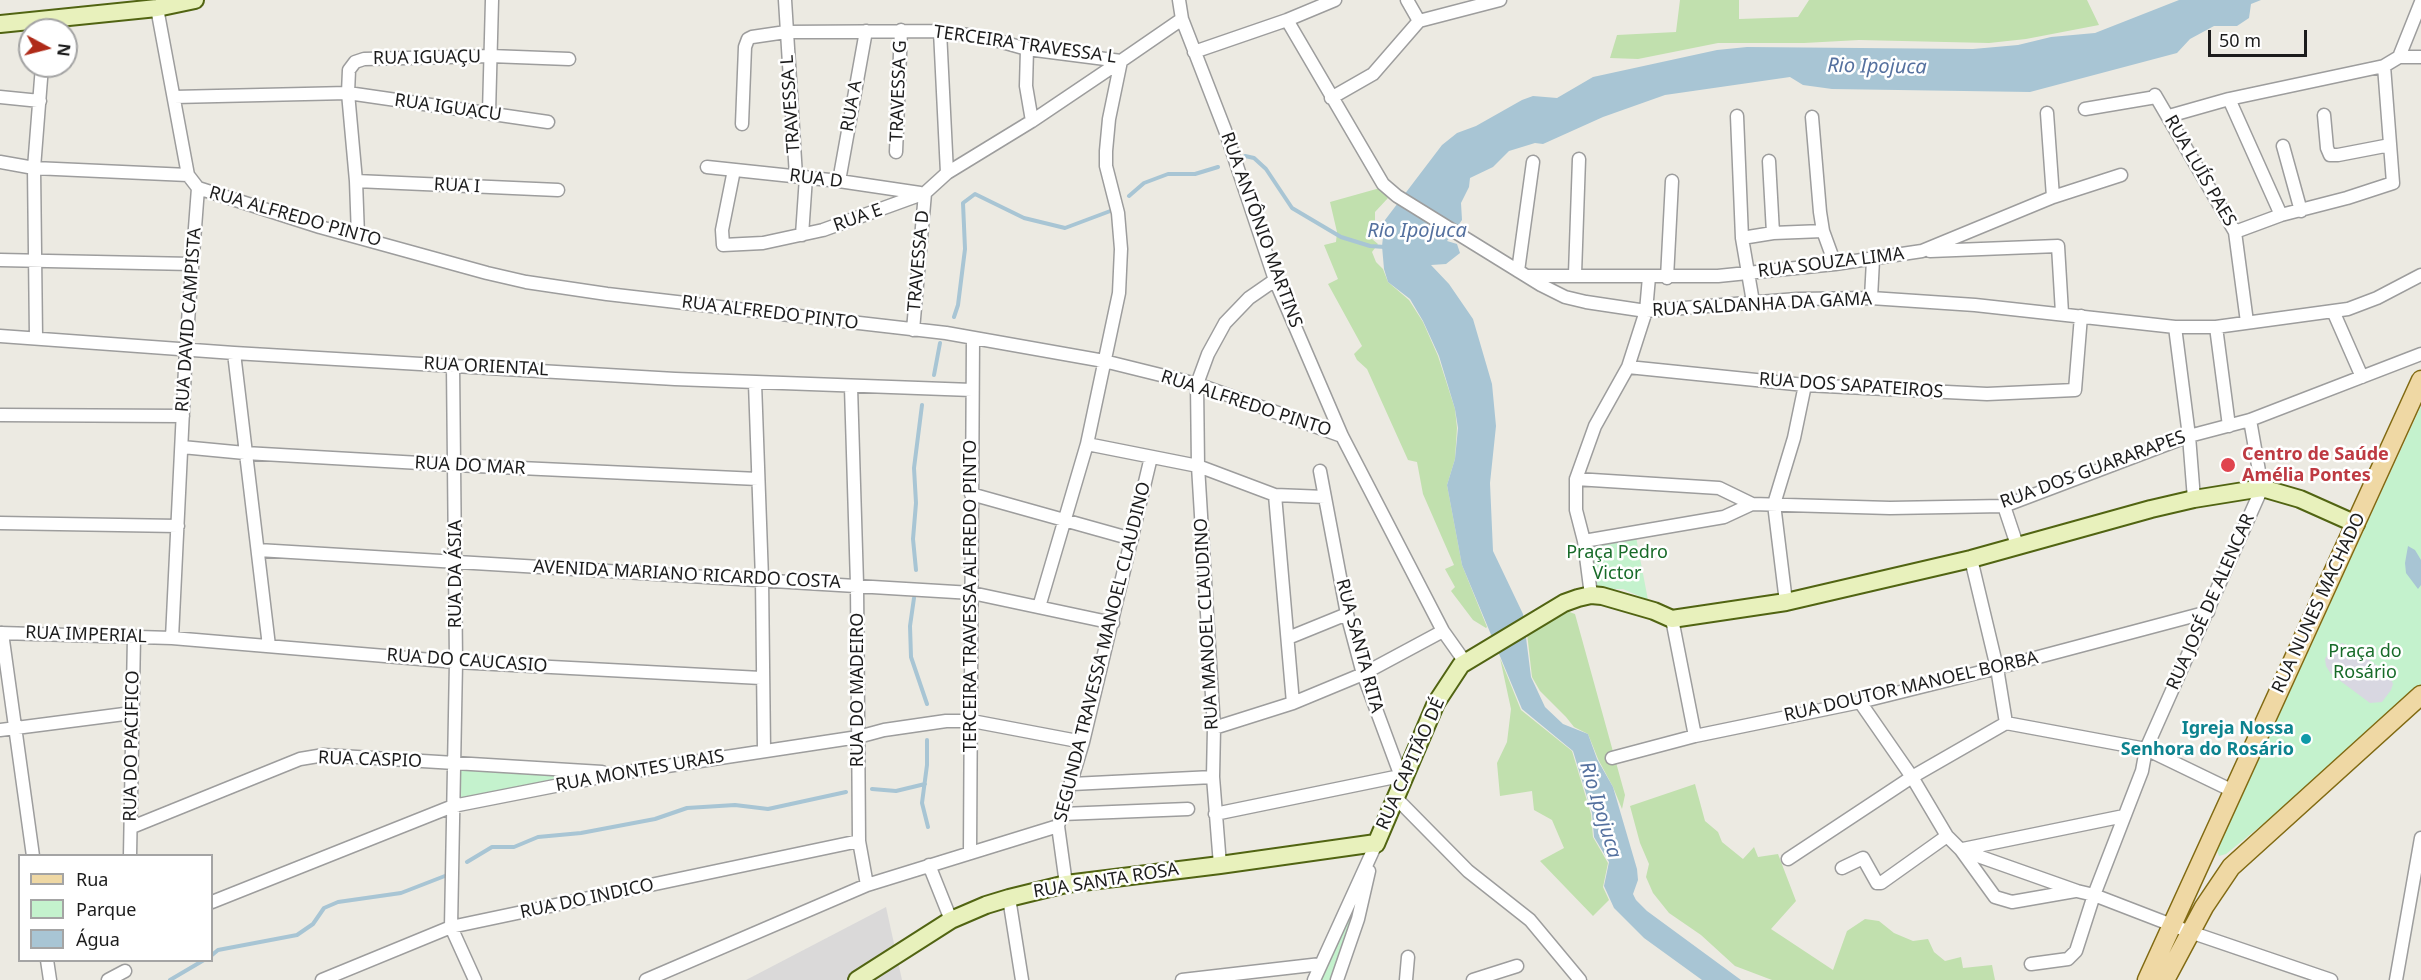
<!DOCTYPE html>
<meta charset="utf-8">
<style>
body{margin:0}
#map{position:relative;width:2421px;height:980px;overflow:hidden;background:#eceae2;font-family:"Noto Sans",sans-serif}
canvas{display:block}
.legend{position:absolute;left:18px;top:854px;width:195px;height:108px;box-sizing:border-box;background:#fff;border:2px solid #a4a4a4;margin:0;padding:8px 10px;list-style:none;font-size:18px;color:#1c1c1c}
.legend li{display:flex;align-items:center;gap:12px;height:30px}
.legend b{width:30px;border:2px solid #a4a4a4}
.north{position:absolute;left:18px;top:18px;width:60px;height:60px;box-sizing:border-box;background:#fff;border:2px solid #a4a4a4;border-radius:50%;rotate:97deg;font-size:16px;font-weight:700;line-height:24px;text-align:center;color:#1c1c1c}
.north::after{content:'';display:block;margin:auto;width:21px;height:27px;background:#af2a18;clip-path:polygon(50% 0,100% 100%,50% 72%,0 100%)}
.scale{position:absolute;left:2208px;top:30px;width:99px;height:27px;box-sizing:border-box;border:3px solid #1c1c1c;border-top:0;padding-left:8px;font-size:18px;line-height:21px;white-space:nowrap;color:#1c1c1c;-webkit-text-stroke:4px #fff;paint-order:stroke}
</style>
<div id="map">
<canvas width="2421" height="980"></canvas>
<ul class="legend">
<li><b style="height:8px;background:#efd8a4"></b>Rua</li>
<li><b style="height:16px;background:#c4f2cd"></b>Parque</li>
<li><b style="height:16px;background:#a8c5d4"></b>Água</li>
</ul>
<div class="north">N</div>
<div class="scale">50 m</div>
</div>
<script>
const c = document.querySelector('canvas').getContext('2d');
c.lineJoin = 'round';
function paint(path, color) { c.fillStyle = color; c.fill(path, 'evenodd'); }
const toPath = rows => new Path2D(rows.map(r => 'M' + r).join(''));
function trace(path, color, width, dash) { c.strokeStyle = color; c.lineWidth = width; c.lineCap = dash ? 'butt' : 'round'; c.setLineDash(dash || []); c.stroke(path); }
function drawText(font, color, halo, rows, align = 'center') {
  c.font = font + ' "Noto Sans",sans-serif'; c.lineWidth = 5; c.setLineDash([]); c.textBaseline = 'middle'; c.strokeStyle = halo; c.fillStyle = color; for (const [text, x, y, turn = 0] of rows) {
    c.save(); c.translate(x, y); c.rotate((+turn || 0) * Math.PI / 180); c.textAlign = isNaN(turn) ? turn : align; if (halo) c.strokeText(text, 0, 0); c.fillText(text, 0, 0); c.restore();
  }
}
const residential = toPath([
 [886,907,902,980,746,980]
]);
const grass = toPath([
 [1680,0,1739,0,1739,19,1798,17,1809,0,2087,0,2099,25,2026,39,1989,43,1859,40,1804,43,1718,43,1638,59,1610,58,1617,35,1676,32],
 [1380,188,1388,198,1375,212,1375,223,1371,230,1372,239,1378,244,1372,252,1376,262,1383,269,1388,282,1409,300,1423,322,1438,356,1455,409,1457,428,1455,459,1447,485,1462,565,1487,627,1486,628,1473,620,1451,591,1455,587,1445,569,1454,565,1423,494,1417,462,1408,460,1367,369,1357,360,1354,354,1362,346,1328,284,1338,279,1324,245,1336,242,1337,232,1330,202],
 [1564,610,1575,614,1625,795,1622,809,1613,787,1598,759,1588,734,1574,727,1566,717,1540,691,1532,677,1527,633],
 [1500,658,1521,710,1572,751,1591,814,1593,837,1608,863,1603,887,1609,900,1593,916,1540,861,1564,848,1552,820,1534,810,1532,791,1500,796,1497,763,1507,742,1511,709],
 [1695,784,1705,821,1718,832,1722,842,1743,859,1754,847,1758,857,1778,854,1796,901,1771,929,1833,970,1847,931,1865,919,1879,921,1894,933,1913,941,1928,939,1934,952,1945,961,1961,957,1963,968,1992,965,1995,980,1772,980,1735,966,1701,935,1669,913,1653,893,1646,877,1649,864,1640,843,1630,806]
]);
const park = toPath([
 [2421,406,2421,688,2321,777,2226,854,2219,856,2217,850],
 [1636,537,1648,600,1623,589,1595,589,1591,544],
 [460,769,588,775,461,798],
 [1364,881,1331,980,1320,980]
]);
const plaza = toPath([
 [2342,643,2354,648,2390,676,2393,684,2391,690,2382,702,2370,703,2331,674,2326,666,2325,659,2331,649]
]);
const water = toPath([
 [2179,0,2261,0,2251,4,2249,18,2237,26,2214,26,2190,39,2177,53,2030,92,1832,89,1803,85,1790,77,1665,95,1603,117,1543,144,1535,143,1509,151,1493,167,1470,178,1469,187,1461,203,1462,220,1447,241,1457,244,1460,253,1446,264,1431,265,1449,284,1473,319,1492,384,1496,426,1490,483,1493,551,1523,614,1531,677,1545,707,1563,724,1588,734,1597,759,1613,787,1637,869,1638,880,1633,894,1636,900,1647,911,1741,980,1702,980,1644,938,1614,908,1604,886,1609,862,1594,837,1592,813,1573,751,1522,709,1462,565,1447,485,1455,459,1458,428,1455,409,1439,356,1423,321,1410,299,1388,282,1384,269,1382,246,1385,220,1442,145,1457,133,1476,126,1522,100,1533,96,1557,98,1593,77,1717,50,1747,47,1973,49,2018,45,2051,37,2095,33],
 [2408,546,2415,550,2421,560,2421,585,2418,589,2406,573,2405,563]
]);
const stream = toPath([
 [1245,156,1254,158,1266,169,1292,208,1341,237,1370,246,1385,247],
 [1129,196,1144,183,1168,174,1195,174,1218,167],
 [954,317,958,305,965,249,963,203,975,194,1024,218,1065,228,1113,210],
 [934,375,940,343],
 [916,570,913,539,916,503,914,468,922,405],
 [914,598,910,626,911,657,927,704],
 [927,740,927,765,922,803,928,827],
 [872,789,896,791,925,784],
 [467,862,492,847,514,847,538,837,581,833,655,819,687,808,735,805,768,809,846,792],
 [212,955,218,950,297,935,313,924,324,908,338,902,401,893,450,874],
 [170,980,204,960]
]);
const street = toPath([
 [785,0,796,176],
 [1179,0,1182,19,1225,130,1275,280,1342,436,1443,631,1465,662],
 [1407,0,1419,21],
 [157,8,188,175,198,188,186,348,172,638],
 [1287,20,1383,184,1397,196,1541,285,1565,297,1586,302,1646,311,1797,299,1871,298,1975,305,2175,327,2216,327,2348,309,2377,298,2421,275],
 [940,31,947,173],
 [1027,49,1026,86,1032,121],
 [1194,52,1287,20,1335,0],
 [2399,57,2421,2],
 [2155,95,2235,232,2247,322],
 [0,97,40,101],
 [174,97,348,93,548,122],
 [1331,98,1373,74,1419,21,1500,0],
 [2229,99,2281,215],
 [2085,109,2156,97],
 [489,113,492,0],
 [2047,113,2053,197],
 [2324,115,2327,148,2330,155,2338,155,2390,145],
 [1737,116,1742,238,1753,302],
 [2169,116,2229,99,2384,66,2399,57,2421,57],
 [1812,117,1820,212,1823,231,1835,264],
 [742,124,745,47,748,39,752,37,786,32,940,31,988,38,1027,49,1121,61,1182,19],
 [2283,146,2301,211],
 [896,152,901,30],
 [1769,161,1773,233],
 [0,162,34,168,188,175],
 [707,167,839,181,920,193],
 [734,170,722,230,723,245,763,243,823,230,925,193,947,173,1032,121,1121,61],
 [356,181,558,190],
 [839,181,866,31],
 [198,188,320,227,487,273,526,282,607,294,946,333,1104,361,1197,384,1342,436],
 [2235,232,2281,215,2347,198,2393,183,2384,66],
 [802,235,806,177],
 [358,236,356,181,348,93,349,70,355,62,364,59,490,56,569,59],
 [1742,238,1773,233,1823,231],
 [1930,251,2058,246,2062,313],
 [0,260,192,264],
 [1518,271,1533,162],
 [1575,274,1579,159],
 [1527,276,1718,276,1835,264,1922,251,2053,197,2121,175],
 [1667,278,1672,181],
 [1871,298,1873,260],
 [2333,311,2362,377],
 [2175,327,2189,436,2194,499],
 [2216,327,2229,426],
 [913,330,925,193],
 [0,336,234,353,675,379,972,390],
 [36,337,34,168,42,66],
 [234,353,269,646],
 [453,365,456,662,451,927,475,980],
 [1628,367,1805,385,1987,394,2075,390,2081,316],
 [755,383,762,579,764,750],
 [851,387,857,584,859,841,867,885],
 [0,415,183,416],
 [1087,444,1198,466,1275,495,1325,497],
 [182,447,245,453,455,465,758,479],
 [1320,471,1347,614,1363,674,1403,782],
 [1576,479,1719,488,1752,504],
 [971,494,1132,539],
 [1275,495,1293,703],
 [2004,506,2017,545],
 [0,523,178,526],
 [1584,541,1724,517,1752,504,1890,508,2004,506,2189,436,2250,420,2421,354],
 [258,550,972,593,1113,623],
 [1971,559,1997,668,2006,723],
 [1591,595,1584,541,1576,510,1576,479,1595,426,1628,367,1646,311,1649,277],
 [1786,602,1774,504,1794,438,1805,385],
 [1039,607,1087,444,1119,293,1121,249,1118,213,1106,166,1106,151,1109,119,1121,61],
 [1672,619,1695,736],
 [0,633,172,638,456,662,761,678],
 [2,633,33,856],
 [1288,638,1347,614],
 [1860,702,1912,777,1947,836,1961,850,1995,897,2012,902,2075,891],
 [1214,728,1293,703,1363,674,1443,631],
 [0,730,132,713],
 [1612,758,1695,736,1860,702,1997,668,2208,612],
 [1072,784,1213,777],
 [1397,799,1468,871,1530,920,1580,980],
 [1062,814,1188,809],
 [1215,814,1400,776],
 [132,827,300,759,324,755,602,772],
 [1963,849,2124,816],
 [1961,850,2077,891,2094,895,2190,932,2331,980],
 [970,853,973,338],
 [130,856,134,636],
 [1788,859,1912,777,2006,723,2146,749,2233,791],
 [929,865,951,920],
 [1220,865,1213,777,1214,728,1198,466,1197,384,1208,354,1225,323,1249,298,1275,280],
 [1842,868,1863,858,1877,883,1881,883,1947,836],
 [1066,884,1058,826,1083,742,1151,457],
 [1009,898,1022,980],
 [212,902,453,806,621,773,858,737,884,730,946,721,972,721,1083,742],
 [47,960,50,980],
 [2031,964,2068,959,2076,951,2094,895,2142,771,2146,749,2262,488,2250,420],
 [108,980,125,971],
 [322,980,451,927,859,841],
 [646,980,867,885,1058,826],
 [1182,980,1321,964],
 [1314,980,1376,844],
 [1337,980,1358,919,1369,871],
 [1406,980,1408,957],
 [1473,980,1517,966],
 [2396,980,2421,838]
]);
const secondary = toPath([
 [0,24,157,8,195,0],
 [1376,844,1436,703,1461,665,1564,603,1578,598,1591,595,1602,596,1654,611,1672,619,1786,602,1971,559,2151,509,2194,499,2262,488,2300,499,2356,524],
 [857,980,951,920,986,905,1009,898,1066,884,1220,865,1376,843]
]);
const primary = toPath([
 [2147,980,2421,380],
 [2165,980,2204,907,2231,867,2421,695]
]);
const markers = [
 [2228,465,8,"#e0444e"],
 [2306,739,6,"#0f9aa8"]
];
const streetNames = [
 ["TERCEIRA TRAVESSA L",1025,45,8],
 ["RUA IGUAÇU",427,58,-1],
 ["TRAVESSA G",899,91,-88],
 ["TRAVESSA L",791,104,-94],
 ["RUA A",852,106,-80],
 ["RUA IGUACU",448,108,8],
 ["RUA LUÍS PAES",2200,171,60],
 ["RUA D",816,179,7],
 ["RUA I",457,186,3],
 ["RUA ALFREDO PINTO",295,217,16],
 ["RUA E",858,218,-20],
 ["RUA ANTÔNIO MARTINS",1261,230,70],
 ["TRAVESSA D",919,261,-85],
 ["RUA SOUZA LIMA",1831,263,-7],
 ["RUA SALDANHA DA GAMA",1762,305,-3],
 ["RUA ALFREDO PINTO",770,313,7],
 ["RUA DAVID CAMPISTA",189,320,-86],
 ["RUA ORIENTAL",486,367,3],
 ["RUA DOS SAPATEIROS",1851,386,4],
 ["RUA ALFREDO PINTO",1246,404,18],
 ["RUA DO MAR",470,466,3],
 ["RUA DOS GUARARAPES",2093,470,-20],
 ["RUA DA ÁSIA",456,574,-90],
 ["AVENIDA MARIANO RICARDO COSTA",687,575,3],
 ["TERCEIRA TRAVESSA ALFREDO PINTO",971,596,-90],
 ["RUA JOSÉ DE ALENCAR",2211,602,-66],
 ["RUA NUNES MACHADO",2319,603,-65],
 ["RUA MANOEL CLAUDINO",1207,624,-93],
 ["RUA IMPERIAL",86,635,2],
 ["RUA SANTA RITA",1359,646,75],
 ["SEGUNDA TRAVESSA MANOEL CLAUDINO",1103,652,-76],
 ["RUA DO CAUCASIO",467,661,4],
 ["RUA DOUTOR MANOEL BORBA",1911,687,-13],
 ["RUA DO MADEIRO",858,690,-90],
 ["RUA DO PACIFICO",132,746,-89],
 ["RUA CASPIO",370,760,2],
 ["RUA CAPITÃO DÉ",1411,764,-66],
 ["RUA MONTES URAIS",640,771,-10],
 ["RUA SANTA ROSA",1106,881,-9],
 ["RUA DO INDICO",587,899,-12]
];
const healthNames = [
 ["Centro de Saúde",2242,455],
 ["Amélia Pontes",2242,476]
];
const parkNames = [
 ["Praça Pedro",1617,553],
 ["Victor",1617,574],
 ["Praça do",2365,652],
 ["Rosário",2365,673]
];
const cultureNames = [
 ["Igreja Nossa",2294,729],
 ["Senhora do Rosário",2294,750]
];
const waterNames = [
 ["Rio Ipojuca",1877,67,1],
 ["Rio Ipojuca",1417,231],
 ["Rio Ipojuca",1600,810,73]
];
paint(residential, '#dad9d9');
paint(grass, '#c1e0ae');
paint(park, '#c4f2cd');
paint(plaza, '#d8d7e1');
paint(water, '#a8c5d4');
trace(stream, '#a8c5d4', 4);
trace(street, '#9d9d9d', 15);
trace(secondary, '#516412', 20);
trace(primary, '#816a12', 21);
trace(street, '#fff', 12);
trace(secondary, '#e8f1bc', 16);
trace(primary, '#efd8a4', 18);
for (const [x, y, r, color] of markers) { const dot = new Path2D(); dot.arc(x, y, r, 0, 2 * Math.PI); c.fillStyle = color; c.fill(dot); trace(dot, '#fff', 2); }
drawText('18px', '#1c1c1c', '#fff', streetNames);
drawText('bold 18px', '#be3a42', '#fff', healthNames, 'left');
drawText('18px', '#186b29', '#fff', parkNames);
drawText('bold 18px', '#0d838f', '#fff', cultureNames, 'right');
drawText('italic 20px', '#55719f', '#fff', waterNames);
</script>
